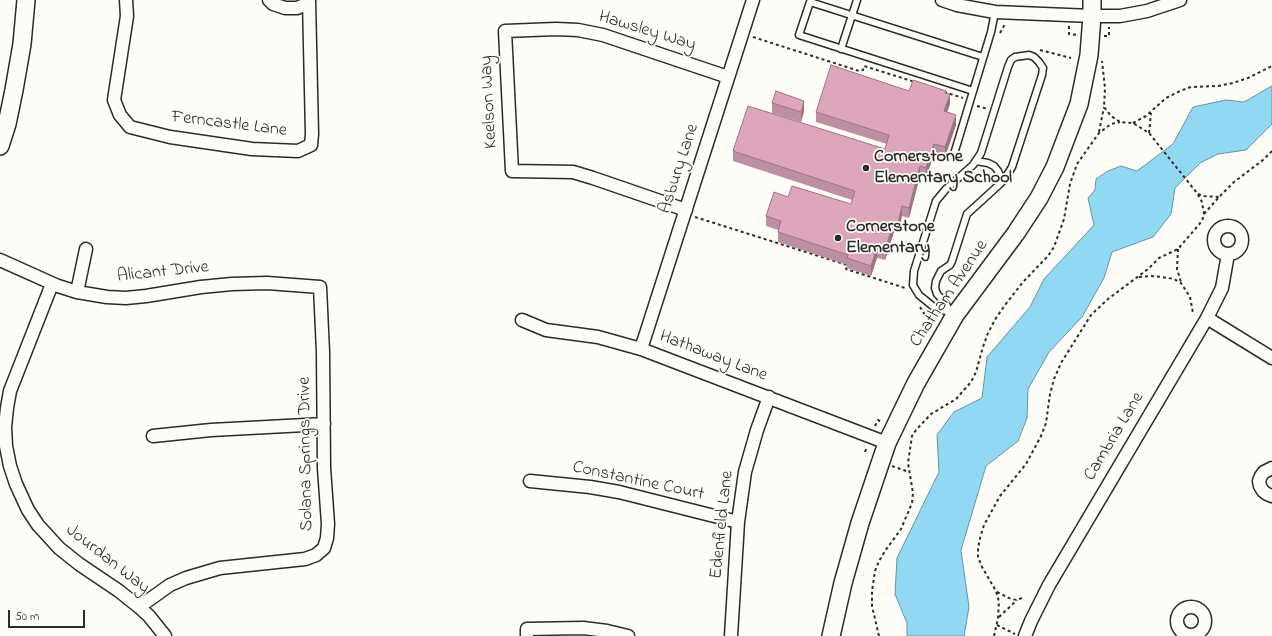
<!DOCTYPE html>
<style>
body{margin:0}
#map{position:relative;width:1272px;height:636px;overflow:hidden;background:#fdfcf7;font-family:"Indie Flower",sans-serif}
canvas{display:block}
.scale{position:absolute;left:8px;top:610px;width:77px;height:18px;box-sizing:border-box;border:2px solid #2b2b2b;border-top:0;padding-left:5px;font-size:12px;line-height:14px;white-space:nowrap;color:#2b2b2b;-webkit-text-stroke:3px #fdfcf7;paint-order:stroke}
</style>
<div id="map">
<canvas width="1272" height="636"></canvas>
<div class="scale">50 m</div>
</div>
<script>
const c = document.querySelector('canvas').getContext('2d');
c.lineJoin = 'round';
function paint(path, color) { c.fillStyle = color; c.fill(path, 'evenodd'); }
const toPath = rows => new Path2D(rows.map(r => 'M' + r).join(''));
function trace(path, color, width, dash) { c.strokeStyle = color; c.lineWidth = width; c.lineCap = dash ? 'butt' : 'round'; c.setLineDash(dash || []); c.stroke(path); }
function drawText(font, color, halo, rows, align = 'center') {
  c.font = font + ' "Indie Flower",sans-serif'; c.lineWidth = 3.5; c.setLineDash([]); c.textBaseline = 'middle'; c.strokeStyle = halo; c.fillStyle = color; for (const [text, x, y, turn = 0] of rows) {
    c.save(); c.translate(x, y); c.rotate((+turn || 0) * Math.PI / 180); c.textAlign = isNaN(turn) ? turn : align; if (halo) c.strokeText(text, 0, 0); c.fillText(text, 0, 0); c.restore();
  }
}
const water = toPath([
 [1272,86,1272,124,1246,150,1218,154,1200,163,1175,188,1171,214,1153,237,1112,252,1104,278,1082,317,1049,352,1028,389,1027,418,1018,441,986,466,961,550,969,607,964,636,907,636,907,623,895,594,897,558,939,472,937,435,954,412,982,398,987,357,1030,307,1044,279,1094,225,1088,198,1095,190,1096,179,1108,171,1121,166,1137,171,1173,144,1193,107,1226,100,1244,102,1272,86]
]);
const path = toPath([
 [1069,26,1069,34,1078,35],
 [1000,33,1005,24],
 [1104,36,1109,36,1109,27],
 [753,37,859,71,863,70,864,66,915,82],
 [1040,50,1071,58],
 [944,92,963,98],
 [977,106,988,109],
 [1133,123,1146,116,1166,98,1180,91,1191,87,1218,86,1233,83,1248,78,1272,66],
 [1099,132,1104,107],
 [1149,133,1151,113],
 [1198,194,1204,196,1219,197],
 [1204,214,1219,197,1234,182,1263,160,1272,151],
 [695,217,847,265,846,269,905,288],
 [1178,249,1177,269,1181,282],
 [1139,277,1150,276,1162,277,1174,279,1181,283,1190,297,1193,313],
 [920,307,932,326],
 [875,426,878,420,882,422],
 [865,452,867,447],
 [892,466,909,472],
 [997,592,1011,599,1017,600,1022,598],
 [999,617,1017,600],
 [997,625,1015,634],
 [879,636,872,606,872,591,875,571,879,561,885,551,901,529,912,503,913,493,908,463,912,436,916,430,931,414,956,399,971,382,976,372,983,347,988,333,996,318,1005,305,1023,282,1048,256,1054,247,1064,219,1070,184,1077,164,1099,133,1111,124,1120,122],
 [994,636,998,618,999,602,996,591,982,567,978,557,978,549,980,538,984,525,1000,496,1026,464,1041,436,1046,423,1050,394,1054,379,1061,363,1091,315,1108,299,1148,269,1159,258,1178,249,1202,221,1204,214,1202,202,1197,193,1149,133,1133,123,1120,122,1111,116,1104,107,1105,88,1102,61]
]);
const lane = toPath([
 [841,49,857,0],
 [973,91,799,35,810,2,983,57],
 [954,154,991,32,995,12],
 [976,161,988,163,994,166,998,171,1001,178,1001,183],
 [950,312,946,304,937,294,935,288,936,281,941,271,950,265,952,261,967,214,1001,183,1007,175,1012,167,1042,75,1043,68,1039,62,1034,57,1029,55,1015,57,1011,60,1008,67,981,153,973,165,946,189,936,201,914,271,913,285,919,295,935,308,950,312,955,315]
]);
const street = toPath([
 [126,0,127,16,114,100,120,115,130,127,170,137,252,149,298,151,311,145,312,134,309,0],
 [269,0,273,4,285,8,297,8,309,3],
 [942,0,957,5,995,12,1092,16,1120,16,1147,11,1180,0],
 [686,210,593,178,573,172,512,171,505,31,556,29,578,30,603,35,728,77],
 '1214 240a14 14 0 1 1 28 0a14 14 0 1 1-28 0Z',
 [0,260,58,286,77,292,107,297,126,298,146,296,201,287,232,284,267,283,320,287,323,352,324,468,328,524,327,538,324,548,316,555,305,559,220,568,186,578,170,585,139,607],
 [52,284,10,391,7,408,5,427,6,446,10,466,16,484,28,510,38,525,59,548,79,564,119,591,139,607,149,616,165,636],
 [77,292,86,249],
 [1207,318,1272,358],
 [522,320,546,330,598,337,641,349,887,443],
 [641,349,753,0],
 [153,436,211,430,324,424],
 [1272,468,1264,472,1261,476,1259,481,1260,486,1263,491,1267,494,1272,496],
 [530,481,590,487,619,492,738,522],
 '1177 621a14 14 0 1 1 28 0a14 14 0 1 1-28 0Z',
 [527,636,527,629,583,628,607,631,628,636],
 [731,636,738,522,745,472,757,430,769,397],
 [1025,636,1031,621,1049,585,1207,318,1222,288,1228,254]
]);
const secondary = toPath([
 [0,146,7,124,14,90,22,44,26,0],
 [831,636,843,583,860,523,887,443,916,383,955,315,1016,233,1039,198,1055,167,1079,104,1089,55,1092,16,1092,0]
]);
const wall = toPath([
 [909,91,946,93,950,104,947,112,956,125,945,157,934,154,926,178,920,176,909,218,902,216,898,233,894,232,885,260,877,258,871,276,847,268,847,265,778,242,778,230,766,226,766,216,788,197,851,204,852,200,733,161,733,151,885,149,887,144,816,122,816,112],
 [772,103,804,111,801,122,772,113]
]);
const shadedWall = toPath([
 [950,94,950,104,944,121,944,111],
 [804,101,804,111,801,122,801,112],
 [956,115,956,125,945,157,945,147],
 [934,144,934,154,926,178,926,168],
 [920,166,920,176,909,218,909,208],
 [902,206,902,216,898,233,898,223],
 [894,222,894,232,885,260,885,250],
 [877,248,877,258,871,276,871,266]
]);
const building = toPath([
 [831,65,909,91,913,80,946,91,945,93,950,94,944,111,956,115,945,147,934,144,926,168,920,166,909,208,902,206,898,223,894,222,885,250,877,248,871,266,847,258,848,255,778,232,781,221,766,216,774,192,788,197,792,186,851,204,855,191,733,151,748,106,885,149,889,135,816,112,831,65],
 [776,91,804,101,801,112,772,103,776,91]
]);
const markers = [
 [866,168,4,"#2b2b2b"],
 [838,238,4,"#2b2b2b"]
];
const streetNames = [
 ["Hawsley Way",647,32,17],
 ["Keelson Way",490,102,-93],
 ["Ferncastle Lane",229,125,7],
 ["Asbury Lane",680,169,-72],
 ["Alicant Drive",163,273,-6],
 ["Chatham Avenue",950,294,-56],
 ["Hathaway Lane",713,357,21],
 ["Cambria Lane",1115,437,-59],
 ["Solana Springs Drive",307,454,-91],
 ["Constantine Court",638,482,12],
 ["Edenfield Lane",723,525,-84],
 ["Jourdan Way",107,560,38]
];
const poiNames = [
 ["Cornerstone",874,158],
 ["Elementary School",874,179],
 ["Cornerstone",846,228],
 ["Elementary",846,249]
];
paint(water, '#91d9f2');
trace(water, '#6893a2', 1);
trace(lane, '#2b2b2b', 9);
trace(street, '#2b2b2b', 15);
trace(secondary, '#2b2b2b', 20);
trace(path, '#2b2b2b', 2, [3, 3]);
trace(lane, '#fdfcf7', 6);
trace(street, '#fdfcf7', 12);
trace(secondary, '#fdfcf7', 17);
paint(wall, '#be8fa2');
paint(shadedWall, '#9b7484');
paint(building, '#dda6bc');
trace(building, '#9b7484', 1);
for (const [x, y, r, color] of markers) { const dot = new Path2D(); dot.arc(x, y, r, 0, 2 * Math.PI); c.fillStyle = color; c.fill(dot); trace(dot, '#fdfcf7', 1.5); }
drawText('18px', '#2b2b2b', '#fdfcf7', streetNames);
drawText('bold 18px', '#2b2b2b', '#fdfcf7', poiNames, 'left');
</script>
